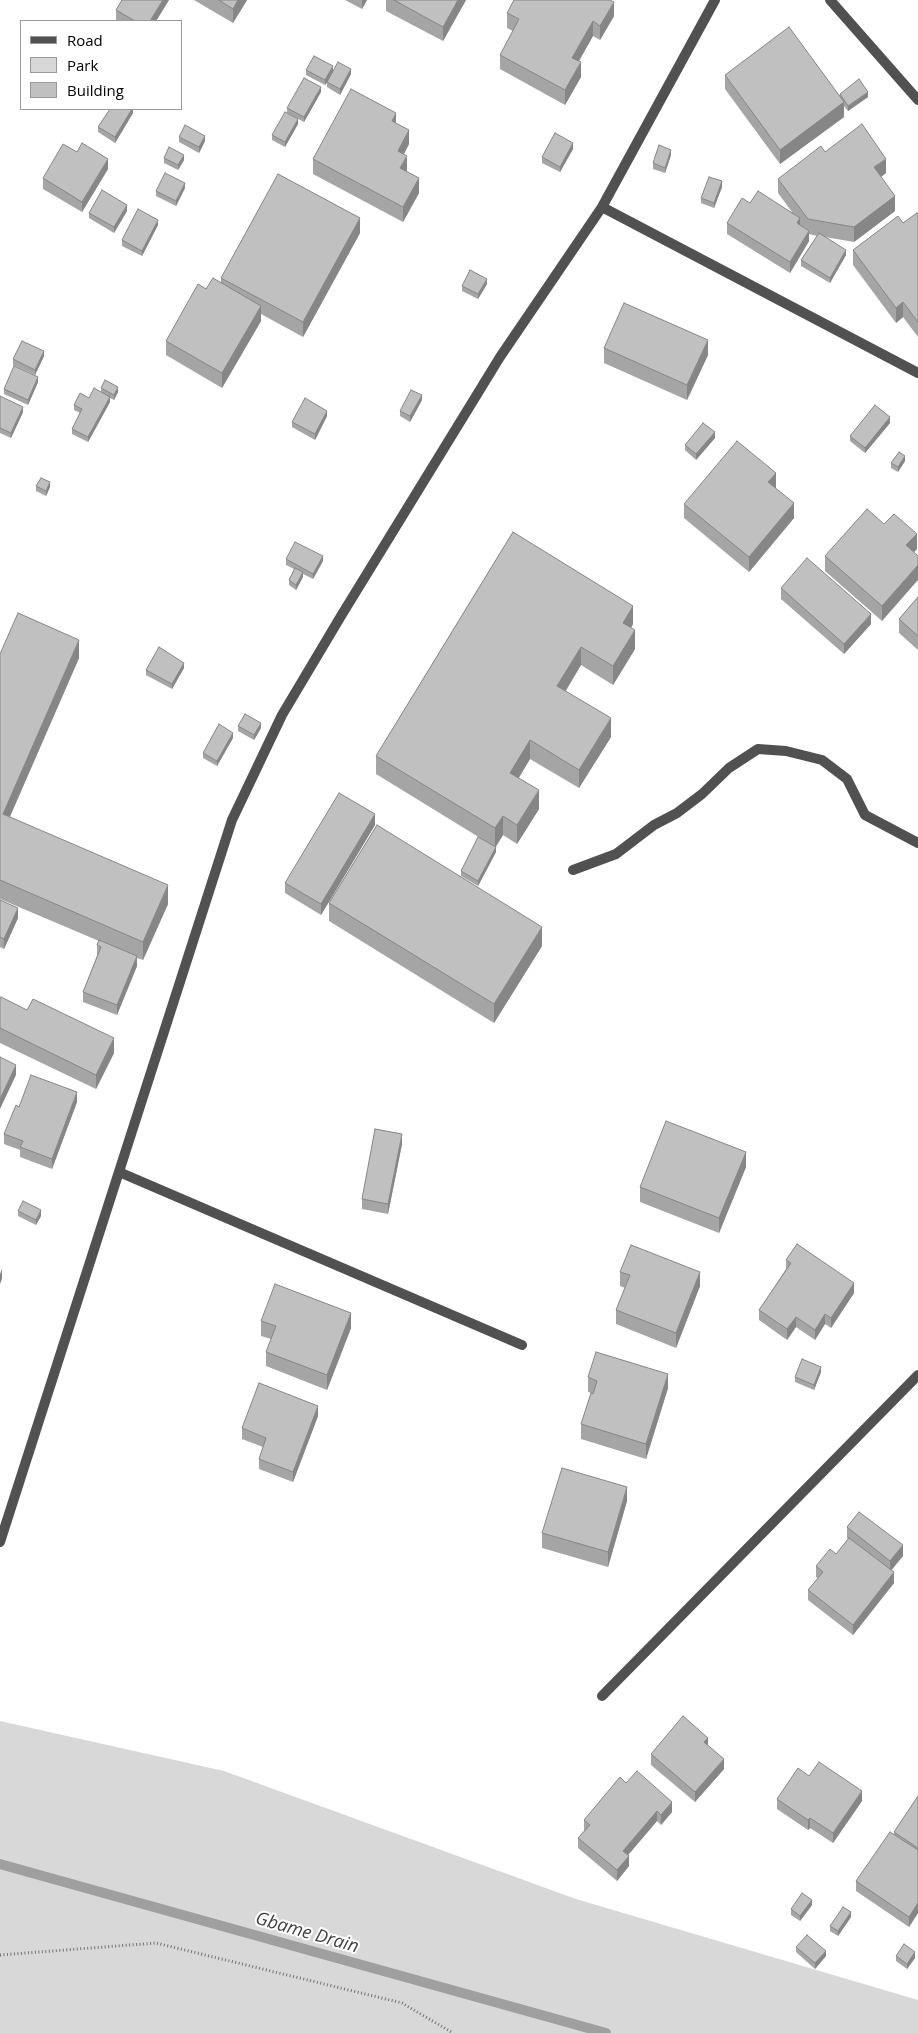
<!DOCTYPE html>
<style>
body{margin:0}
#map{position:relative;width:918px;height:2033px;overflow:hidden;background:#fff;font-family:"Open Sans",sans-serif}
canvas{display:block}
.legend{position:absolute;left:20px;top:20px;width:162px;height:90px;box-sizing:border-box;background:#fff;border:1px solid #999;margin:0;padding:6px 9px;list-style:none;font-size:15px;color:#000}
.legend li{display:flex;align-items:center;gap:10px;height:25px}
.legend b{width:25px;border:1px solid #999}
</style>
<div id="map">
<canvas width="918" height="2033"></canvas>
<ul class="legend">
<li><b style="height:6px;background:#515151"></b>Road</li>
<li><b style="height:14px;background:#d8d8d8"></b>Park</li>
<li><b style="height:14px;background:#c0c0c0"></b>Building</li>
</ul>
</div>
<script>
const c = document.querySelector('canvas').getContext('2d');
c.lineJoin = 'round';
function paint(path, color) { c.fillStyle = color; c.fill(path, 'evenodd'); }
const toPath = rows => new Path2D(rows.map(r => 'M' + r).join(''));
function trace(path, color, width, dash) { c.strokeStyle = color; c.lineWidth = width; c.lineCap = dash ? 'butt' : 'round'; c.setLineDash(dash || []); c.stroke(path); }
function drawText(font, color, halo, rows, align = 'center') {
  c.font = font + ' "Open Sans",sans-serif'; c.lineWidth = 4; c.setLineDash([]); c.textBaseline = 'middle'; c.strokeStyle = halo; c.fillStyle = color; for (const [text, x, y, turn = 0] of rows) {
    c.save(); c.translate(x, y); c.rotate((+turn || 0) * Math.PI / 180); c.textAlign = isNaN(turn) ? turn : align; if (halo) c.strokeText(text, 0, 0); c.fillText(text, 0, 0); c.restore();
  }
}
const green = toPath([
 [0,1721,224,1771,576,1899,918,2000,918,2033,0,2033]
]);
const stream = toPath([
 [0,1864,606,2033]
]);
const path = toPath([
 [0,1955,156,1943,402,2003,453,2033]
]);
const service = toPath([
 [573,870,616,854,654,825,677,813,702,794,729,768,758,749,786,751,822,760,847,779,865,815,918,843]
]);
const minor = toPath([
 [830,0,918,100],
 [602,207,918,373],
 [119,1172,522,1345],
 [0,1542,232,820,282,715,341,616,500,357,602,207,715,0],
 [602,1696,918,1375]
]);
const wall = toPath([
 [169,0,156,21,118,21,116,20,116,10],
 [194,0,247,0,233,23],
 [345,0,367,0,362,9],
 [386,0,466,0,443,41,386,11],
 [507,13,614,16,600,40,593,36,579,61,581,77,565,105,500,69,500,55,513,31,507,28],
 [306,70,333,70,351,74,340,95,327,87,327,83,325,85,306,75],
 [725,75,840,95,840,94,868,97,848,111,844,106,844,117,780,164,725,89],
 [321,92,304,122,287,113,287,108],
 [133,109,133,113,115,143,98,132,98,127],
 [396,123,409,144,404,154,407,170,406,172,419,193,403,222,313,174,313,159],
 [298,124,285,147,272,140,272,135],
 [179,137,205,141,199,153,179,142],
 [573,149,560,172,542,163,542,157],
 [77,152,108,169,82,212,43,189,43,178],
 [825,152,886,173,881,177,895,211,854,242,825,237,846,255,830,283,801,266,801,260,817,236,809,234,809,241,790,273,727,234,727,223,750,203,792,212,778,193,778,179],
 [671,155,665,173,653,169,653,163],
 [164,158,184,160,178,170,164,163],
 [722,187,714,208,701,203,701,198],
 [185,188,176,206,156,196,156,191],
 [127,211,114,233,89,218,89,213],
 [918,214,918,337,903,317,896,323,853,265,853,250],
 [158,225,142,256,122,246,122,240],
 [360,233,303,337,261,314,261,321,222,388,166,355,166,341,206,289,221,283,221,278],
 [487,284,478,299,462,291,462,286],
 [604,348,708,355,687,400,604,363],
 [44,356,35,375,13,365,13,359],
 [38,382,28,405,4,394,4,389],
 [101,388,118,392,114,400,110,398,110,402,88,442,72,434,72,429,80,413,74,410,74,405,101,392],
 [0,396,23,412,11,438,0,433],
 [422,400,410,422,400,416,400,411],
 [327,416,315,440,292,427,292,422],
 [890,423,865,453,850,441,850,436],
 [715,438,696,460,685,450,685,445],
 [905,461,898,472,891,468,891,463],
 [36,486,50,487,46,496,36,491],
 [775,488,794,518,749,572,684,518,684,504],
 [884,524,917,549,914,552,882,621,825,571,825,556],
 [513,532,633,624,631,628,635,649,613,685,581,665,566,691,611,737,579,788,530,759,519,778,539,809,517,844,503,835,496,847,496,852,478,886,461,876,461,871,490,844,376,774,376,756],
 [286,559,323,561,313,579,303,574,303,577,296,590,289,585,289,580,294,569,286,565],
 [781,588,871,624,844,654,781,599],
 [918,597,918,650,899,633,899,619],
 [0,654,79,658,10,817,168,904,143,960,137,958,137,966,117,1015,83,1002,83,992,97,956,97,945,99,941,0,899],
 [184,668,172,689,146,675,146,670],
 [238,726,261,728,254,740,238,731],
 [233,738,217,766,203,758,203,753],
 [375,825,321,915,285,893,285,883],
 [0,900,18,918,4,949,0,947],
 [329,903,542,946,494,1023,329,921],
 [0,999,114,1053,96,1089,0,1043],
 [77,1102,52,1169,20,1157,20,1150,4,1144,4,1134,19,1107],
 [402,1144,388,1214,362,1209,362,1199],
 [746,1167,719,1233,640,1202,640,1187],
 [18,1211,41,1216,36,1225,18,1216],
 [786,1260,854,1293,831,1328,825,1324,815,1340,796,1327,787,1340,759,1320,759,1310,786,1269],
 [620,1272,700,1286,676,1348,616,1324,616,1310,625,1288,620,1286],
 [261,1321,351,1328,327,1390,266,1366,266,1352,271,1339,261,1336],
 [821,1372,814,1390,795,1382,795,1377],
 [588,1377,668,1388,646,1459,581,1439,581,1424,591,1393,588,1392],
 [318,1416,293,1482,259,1469,259,1459,263,1447,242,1439,242,1428],
 [627,1501,608,1567,542,1548,542,1533],
 [847,1527,903,1556,891,1570,894,1583,853,1635,808,1600,808,1590,818,1578,816,1577,816,1566,836,1554,848,1539,847,1538],
 [708,1746,724,1769,695,1802,651,1765,651,1754],
 [809,1776,862,1801,833,1843,810,1828,808,1830,777,1809,777,1799],
 [626,1783,672,1812,661,1825,657,1821,628,1855,629,1866,617,1881,578,1848,578,1838,584,1831,584,1820],
 [918,1796,918,1913,909,1927,856,1891,856,1881,894,1834,894,1832],
 [812,1905,800,1921,791,1915,791,1909],
 [851,1917,838,1936,830,1931,830,1926],
 [796,1947,826,1956,815,1969,796,1952],
 [896,1956,915,1958,907,1969,896,1961]
]);
const shadedWall = toPath([
 [163,0,169,0,156,21,150,21],
 [238,0,247,0,233,23,233,9],
 [362,0,367,0,362,9],
 [458,0,466,0,443,41,443,27],
 [614,2,614,16,600,40,600,26],
 [593,21,593,36,572,73,572,58],
 [581,62,581,77,565,105,565,90],
 [333,66,333,71,325,85,325,80],
 [351,69,351,74,340,95,340,89],
 [321,87,321,92,304,122,304,117],
 [868,92,868,97,848,111,848,106],
 [844,102,844,117,780,164,780,150],
 [132,109,133,109,133,113,115,143,115,137],
 [396,113,396,128,392,121],
 [298,119,298,124,285,147,285,142],
 [409,130,409,144,398,165,398,151],
 [205,136,205,141,199,153,199,147],
 [573,143,573,149,560,172,560,167],
 [671,150,671,155,665,173,665,168],
 [184,155,184,160,178,170,178,165],
 [407,156,407,170,400,183,400,168],
 [108,159,108,169,82,212,82,202],
 [886,159,886,173,874,182,874,167],
 [419,178,419,193,403,222,403,207],
 [722,181,722,187,714,208,714,203],
 [185,183,185,188,176,206,176,201],
 [895,196,895,211,854,242,854,227],
 [127,205,127,211,114,233,114,227],
 [360,218,360,233,303,337,303,322],
 [800,218,800,228,797,223],
 [158,220,158,225,142,256,142,251],
 [809,231,809,241,790,273,790,262],
 [846,250,846,255,830,283,830,278],
 [487,279,487,284,478,299,478,294],
 [903,302,903,317,896,323,896,308],
 [261,306,261,321,222,388,222,373],
 [708,340,708,355,687,400,687,385],
 [44,351,44,356,35,375,35,370],
 [38,377,38,382,28,405,28,400],
 [118,387,118,392,114,400,114,395],
 [422,395,422,400,410,422,410,416],
 [110,397,110,402,88,442,88,437],
 [23,407,23,412,11,438,11,433],
 [327,411,327,416,315,440,315,434],
 [890,417,890,423,865,453,865,448],
 [715,432,715,438,696,460,696,454],
 [905,456,905,461,898,472,898,467],
 [776,473,776,488,768,497,768,482],
 [50,482,50,487,46,496,46,491],
 [794,503,794,518,749,572,749,557],
 [917,534,917,549,906,560,906,545],
 [323,556,323,561,313,579,313,574],
 [918,565,918,580,882,621,882,606],
 [303,572,303,577,296,590,296,585],
 [633,606,633,624,623,642,623,623],
 [871,614,871,624,844,654,844,644],
 [635,630,635,649,613,685,613,666],
 [79,640,79,658,3,832,3,814],
 [581,647,581,665,557,704,557,686],
 [184,663,184,668,172,689,172,684],
 [611,718,611,737,579,788,579,770],
 [261,723,261,728,254,740,254,735],
 [233,733,233,738,217,766,217,761],
 [530,740,530,759,510,791,510,773],
 [539,790,539,809,517,844,517,825],
 [375,814,375,825,321,915,321,904],
 [503,816,503,835,495,847,495,828],
 [496,847,496,852,478,886,478,881],
 [168,885,168,904,143,960,143,942],
 [18,908,18,918,4,949,4,939],
 [542,927,542,946,494,1023,494,1004],
 [137,956,137,966,117,1015,117,1005],
 [114,1038,114,1053,96,1089,96,1075],
 [16,1065,16,1075,0,1109,0,1099],
 [77,1092,77,1102,52,1169,52,1159],
 [402,1134,402,1144,388,1214,388,1204],
 [746,1152,746,1167,719,1233,719,1218],
 [41,1210,41,1216,36,1225,36,1220],
 [2,1269,2,1279,0,1284,0,1274],
 [700,1272,700,1286,676,1348,676,1333],
 [854,1283,854,1293,831,1328,831,1318],
 [351,1313,351,1328,327,1390,327,1375],
 [825,1314,825,1324,815,1340,815,1330],
 [796,1317,796,1327,787,1340,787,1329],
 [821,1367,821,1372,814,1390,814,1385],
 [668,1374,668,1388,646,1459,646,1444],
 [318,1406,318,1416,293,1482,293,1472],
 [627,1487,627,1501,608,1567,608,1552],
 [903,1545,903,1556,890,1572,890,1561],
 [894,1572,894,1583,853,1635,853,1625],
 [708,1738,708,1748,704,1742],
 [724,1759,724,1769,695,1802,695,1792],
 [862,1791,862,1801,833,1843,833,1833],
 [672,1802,672,1812,661,1825,661,1815],
 [657,1811,657,1821,623,1861,623,1851],
 [810,1818,810,1828,808,1830,808,1820],
 [629,1856,629,1866,617,1881,617,1870],
 [812,1900,812,1905,800,1921,800,1916],
 [918,1903,918,1913,909,1927,909,1917],
 [851,1912,851,1917,838,1936,838,1931],
 [826,1951,826,1956,815,1969,815,1963],
 [915,1952,915,1958,907,1969,907,1964]
]);
const building = toPath([
 [122,0,163,0,150,21,135,21,116,10,122,0],
 [219,0,238,0,233,9,219,0],
 [394,0,458,0,443,27,394,0],
 [514,0,610,0,614,2,600,26,593,21,572,58,581,62,565,90,500,55,519,19,507,13,514,0],
 [789,27,844,102,780,150,725,75,789,27],
 [314,56,333,66,325,80,306,70,314,56],
 [338,62,351,69,340,89,327,82,338,62],
 [304,78,321,87,304,117,287,108,304,78],
 [859,79,868,92,848,106,840,94,859,79],
 [351,89,396,113,392,121,409,130,398,151,407,156,400,168,419,178,403,207,313,159,351,89],
 [110,109,132,109,115,137,98,127,110,109],
 [285,112,298,119,285,142,272,135,285,112],
 [862,124,886,159,874,167,895,196,854,227,808,219,778,179,821,146,825,152,862,124],
 [185,125,205,136,199,147,179,137,185,125],
 [555,133,573,143,560,167,542,157,555,133],
 [82,143,108,159,82,202,43,178,63,144,77,152,82,143],
 [659,145,671,150,665,168,653,163,659,145],
 [169,147,184,155,178,165,164,158,169,147],
 [165,173,185,183,176,201,156,191,165,173],
 [278,174,360,218,303,322,221,278,278,174],
 [709,177,722,181,714,203,701,198,709,177],
 [102,190,127,205,114,227,89,213,102,190],
 [758,191,800,218,797,223,809,231,790,262,727,223,742,198,750,203,758,191],
 [138,209,158,220,142,251,122,240,138,209],
 [917,213,918,214,918,322,903,302,896,308,853,250,898,216,903,223,917,213],
 [819,233,846,250,830,278,801,260,819,233],
 [470,270,487,279,478,294,462,286,470,270],
 [213,278,261,306,222,373,166,341,198,284,206,289,213,278],
 [624,303,708,340,687,385,604,348,624,303],
 [22,341,44,351,35,370,13,359,22,341],
 [14,366,38,377,28,400,4,389,14,366],
 [105,380,118,387,114,395,101,388,105,380],
 [94,388,110,397,88,437,72,429,82,409,74,405,80,393,89,398,94,388],
 [411,390,422,395,410,416,400,411,411,390],
 [0,396,23,407,11,433,0,428,0,396],
 [305,398,327,411,315,434,292,422,305,398],
 [875,405,890,417,865,448,850,436,875,405],
 [703,423,715,432,696,454,685,445,703,423],
 [737,441,776,473,768,482,794,503,749,557,684,504,737,441],
 [899,452,905,456,898,467,891,463,899,452],
 [41,478,50,482,46,491,36,486,41,478],
 [867,509,884,524,894,514,917,534,906,545,918,556,918,565,882,606,825,556,867,509],
 [513,532,633,606,623,623,635,630,613,666,581,647,557,686,611,718,579,770,530,740,510,773,539,790,517,825,503,816,495,828,376,756,513,532],
 [295,542,323,556,313,574,286,559,295,542],
 [807,558,871,614,844,644,781,588,807,558],
 [295,568,303,572,296,585,289,580,295,568],
 [918,597,918,636,899,619,918,597],
 [18,613,79,640,3,814,168,885,143,942,0,880,0,654,18,613],
 [159,647,184,663,172,684,146,670,159,647],
 [245,714,261,723,254,735,238,726,245,714],
 [219,724,233,733,217,761,203,753,219,724],
 [339,793,375,814,321,904,285,883,339,793],
 [377,825,542,927,494,1004,329,903,377,825],
 [478,837,496,847,478,881,461,871,478,837],
 [0,900,18,908,4,939,0,937,0,900],
 [99,940,137,956,117,1005,83,992,101,947,97,945,99,940],
 [1,997,27,1010,33,999,114,1038,96,1075,0,1028,0,999,1,997],
 [0,1057,16,1065,0,1099,0,1057],
 [31,1075,77,1092,52,1159,20,1147,23,1141,4,1134,16,1105,19,1107,31,1075],
 [666,1121,746,1152,719,1218,640,1187,666,1121],
 [375,1129,402,1134,388,1204,362,1199,375,1129],
 [23,1201,41,1210,36,1220,18,1211,23,1201],
 [797,1244,854,1283,831,1318,825,1314,815,1330,796,1317,787,1329,759,1310,791,1263,786,1260,797,1244],
 [631,1245,700,1272,676,1333,616,1310,630,1275,620,1272,631,1245],
 [275,1284,351,1313,327,1375,266,1352,276,1326,261,1321,275,1284],
 [596,1352,668,1374,646,1444,581,1424,591,1393,593,1394,597,1381,588,1377,596,1352],
 [802,1359,821,1367,814,1385,795,1377,802,1359],
 [259,1383,318,1406,293,1472,259,1459,266,1438,242,1428,259,1383],
 [562,1468,627,1487,608,1552,542,1533,562,1468],
 [859,1512,903,1545,890,1561,847,1527,859,1512],
 [849,1538,894,1572,853,1625,808,1590,823,1572,816,1566,830,1549,836,1554,849,1538],
 [683,1716,708,1738,704,1742,724,1759,695,1792,651,1754,683,1716],
 [819,1762,862,1791,833,1833,810,1818,808,1820,777,1799,798,1768,809,1776,819,1762],
 [637,1771,672,1802,661,1815,657,1811,623,1851,629,1856,617,1870,578,1838,590,1825,584,1820,620,1777,626,1783,637,1771],
 [918,1796,918,1848,894,1832,918,1796],
 [890,1832,918,1850,918,1903,909,1917,856,1881,890,1832],
 [802,1893,812,1900,800,1916,791,1909,802,1893],
 [843,1907,851,1912,838,1931,830,1926,843,1907],
 [807,1935,826,1951,815,1963,796,1947,807,1935],
 [904,1944,915,1952,907,1964,896,1956,904,1944]
]);
const waterNames = [
 ["Gbame Drain",307,1933,16]
];
paint(green, '#d8d8d8');
trace(stream, '#9f9f9f', 10);
trace(path, '#737373', 3, [1, 2.5]);
trace(service, '#515151', 10);
trace(minor, '#515151', 10);
paint(wall, '#a5a5a5');
paint(shadedWall, '#868686');
paint(building, '#c0c0c0');
trace(building, '#868686', 1);
drawText('italic 18px', '#404040', '#fff', waterNames);
</script>
